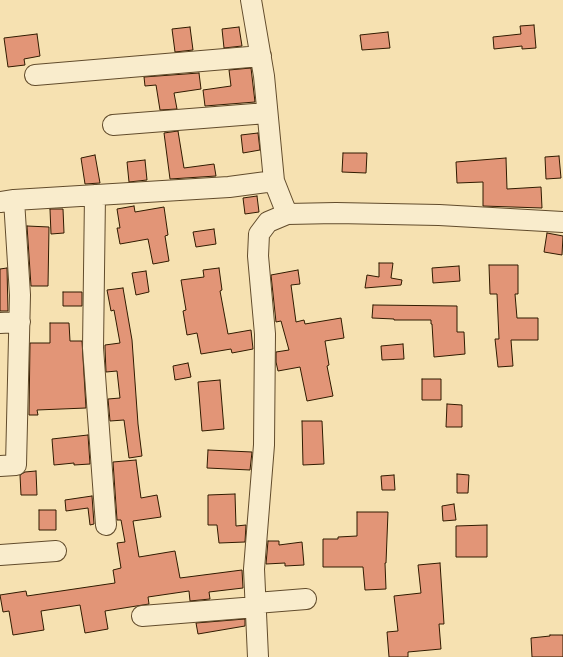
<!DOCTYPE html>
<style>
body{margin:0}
canvas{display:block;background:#f6e1b1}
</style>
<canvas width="563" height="657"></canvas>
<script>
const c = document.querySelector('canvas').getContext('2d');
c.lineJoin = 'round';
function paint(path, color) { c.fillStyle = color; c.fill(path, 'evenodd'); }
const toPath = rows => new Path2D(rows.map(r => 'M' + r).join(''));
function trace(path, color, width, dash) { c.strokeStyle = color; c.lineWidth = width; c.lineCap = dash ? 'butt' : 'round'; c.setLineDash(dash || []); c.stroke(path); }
const building = toPath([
 [534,25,536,48,522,49,522,46,494,49,493,37,521,34,520,26,534,25],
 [190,27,193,50,175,52,172,29,190,27],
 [239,27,242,46,224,48,222,29,239,27],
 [388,32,390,48,362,50,360,35,388,32],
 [37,34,40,56,24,59,25,65,8,67,4,38,37,34],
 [251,68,255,102,205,106,203,90,231,86,229,70,251,68],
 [199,73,201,89,174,93,177,109,160,110,156,85,145,86,144,77,199,73],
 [178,131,184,168,214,164,216,176,170,179,164,133,178,131],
 [258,133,260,150,243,153,241,135,258,133],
 [343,153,367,153,366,173,342,172,343,153],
 [95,155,100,183,85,184,81,158,95,155],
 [559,156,561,178,546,179,545,157,559,156],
 [506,158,507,189,541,187,542,208,483,206,483,182,457,183,456,162,506,158],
 [145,160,147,180,129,182,127,162,145,160],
 [257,196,259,212,245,214,243,198,257,196],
 [134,206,135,212,164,207,168,235,165,236,169,261,153,264,148,239,120,244,117,228,120,228,117,209,134,206],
 [50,209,63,209,64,233,51,234,50,209],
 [27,226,49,227,48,286,31,286,27,226],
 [214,229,216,244,196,247,193,232,214,229],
 [547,233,563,236,562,255,544,252,547,233],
 [379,263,393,263,391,278,402,280,401,285,365,288,367,275,379,277,379,263],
 [489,265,518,265,518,294,515,294,517,318,538,318,538,340,511,340,513,366,498,367,495,339,499,339,497,294,490,294,489,265],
 [459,266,460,281,433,283,432,268,459,266],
 [7,268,8,311,0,311,0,269,7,268],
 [219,268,222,290,220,291,228,334,251,330,253,349,232,353,231,349,201,354,197,333,187,335,183,311,186,310,181,280,204,277,203,270,219,268],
 [298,270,300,284,291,285,296,322,304,320,305,324,341,318,344,338,325,341,329,365,327,366,333,396,307,401,300,367,278,371,276,362,276,352,289,350,281,321,276,322,271,275,298,270],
 [146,271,149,292,136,295,132,273,146,271],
 [123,288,132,340,138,424,142,456,129,458,124,420,110,421,108,399,120,398,117,371,106,372,105,348,105,345,120,343,114,310,111,311,107,290,123,288],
 [63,292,82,292,82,306,63,306,63,292],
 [373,305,457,306,457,332,464,332,465,354,434,357,432,324,431,324,431,320,394,320,394,319,372,318,373,305],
 [50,323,69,323,70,341,82,341,86,408,37,410,38,415,29,415,30,343,50,343,50,323],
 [403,344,404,359,382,360,381,346,403,344],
 [188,363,191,377,175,380,173,366,188,363],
 [422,379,441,379,441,400,422,400,422,379],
 [220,380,224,429,202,431,198,382,220,380],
 [447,404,462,405,462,427,446,427,447,404],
 [302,421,322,421,324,464,303,465,302,421],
 [88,435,90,464,74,465,74,463,54,465,52,439,88,435],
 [208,450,252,452,250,470,207,468,208,450],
 [136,460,141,498,157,495,161,517,133,521,139,557,175,551,180,578,242,570,243,588,209,592,210,599,190,601,189,591,148,597,149,604,105,611,108,629,85,633,80,605,41,611,44,630,13,635,9,611,3,612,0,595,26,591,27,596,115,583,113,570,121,568,117,543,125,542,121,520,117,520,113,462,136,460],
 [36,471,37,495,21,495,20,475,25,472,36,471],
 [457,474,469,475,468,493,457,493,457,474],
 [394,475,395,490,382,490,381,476,394,475],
 [235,494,236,526,246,525,245,542,219,543,217,525,208,525,208,495,235,494],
 [92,496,94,524,90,525,88,508,66,511,65,500,92,496],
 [454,504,456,520,443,521,442,506,454,504],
 [39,510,56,510,56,530,39,530,39,510],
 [357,512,388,512,386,563,385,563,386,589,365,590,363,567,323,567,323,539,338,539,338,537,357,536,357,512],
 [487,525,487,557,456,557,456,526,487,525],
 [268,541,279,541,279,545,302,542,304,565,285,566,285,563,266,564,268,541],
 [440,563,444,624,439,624,441,649,408,652,408,657,389,657,387,632,398,631,394,596,421,593,418,565,440,563],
 [245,619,245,626,198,634,196,623,245,619],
 [550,635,563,635,563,657,532,657,531,638,550,636,550,635]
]);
const minor = toPath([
 [251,0,264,76,274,181],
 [35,75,261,56],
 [113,125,267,113],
 [95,195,93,348,106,525],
 [14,200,229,187,274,181,287,214],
 [0,202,14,200,20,295,16,465,0,466],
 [0,323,20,322],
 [0,555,56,551],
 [256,603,306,599],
 [142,616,256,607],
 [258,657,254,569,264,445,265,334,258,256,259,234,268,222,287,214,336,213,439,215,563,222]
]);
paint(building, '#e29577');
trace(building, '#301b00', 1);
trace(minor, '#624c2c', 22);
trace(minor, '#f9eccc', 20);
</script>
